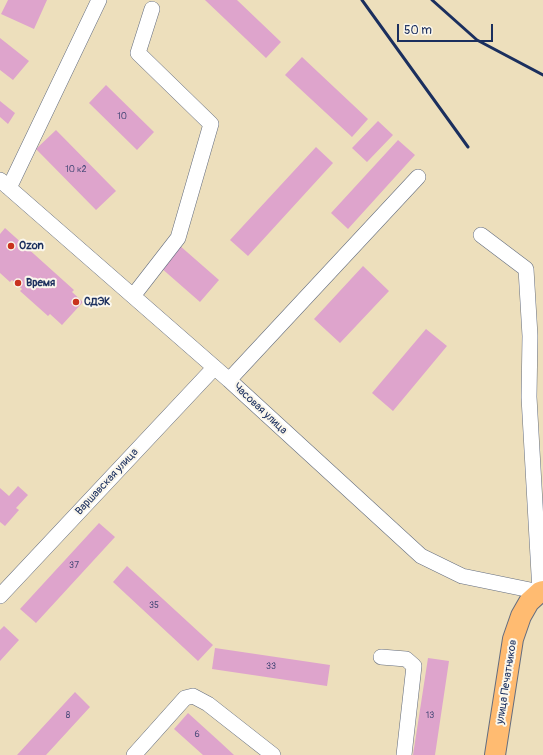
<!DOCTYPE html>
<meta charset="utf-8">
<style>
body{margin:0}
#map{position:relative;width:543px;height:755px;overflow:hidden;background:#eddfbc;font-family:Pangolin,sans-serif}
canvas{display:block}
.scale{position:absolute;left:397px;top:24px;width:96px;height:18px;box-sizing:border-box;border:2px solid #1b2f5e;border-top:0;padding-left:5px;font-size:12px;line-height:14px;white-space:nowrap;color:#1b2f5e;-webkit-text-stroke:3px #fbf7ec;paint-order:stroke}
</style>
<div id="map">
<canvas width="543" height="755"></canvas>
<div class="scale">50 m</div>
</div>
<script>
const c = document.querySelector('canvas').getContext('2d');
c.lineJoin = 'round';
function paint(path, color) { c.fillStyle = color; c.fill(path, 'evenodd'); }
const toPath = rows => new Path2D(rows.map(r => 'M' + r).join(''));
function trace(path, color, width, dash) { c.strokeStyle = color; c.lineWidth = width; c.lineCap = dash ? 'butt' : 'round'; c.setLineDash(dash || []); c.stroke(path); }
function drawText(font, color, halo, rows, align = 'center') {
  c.font = font + ' Pangolin,sans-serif'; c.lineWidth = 4; c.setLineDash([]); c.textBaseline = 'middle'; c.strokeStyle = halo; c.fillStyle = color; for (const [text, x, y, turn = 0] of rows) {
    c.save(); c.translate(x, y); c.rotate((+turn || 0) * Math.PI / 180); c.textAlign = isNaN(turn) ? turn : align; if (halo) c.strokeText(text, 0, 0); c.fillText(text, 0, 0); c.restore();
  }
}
const building = toPath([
 [8,0,47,0,34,29,1,14],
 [205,0,237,0,281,42,266,58],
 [0,38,29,61,13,80,0,70],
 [302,57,368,119,352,137,285,75],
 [106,85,154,132,137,150,89,103],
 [0,101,15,113,8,124,0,117],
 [378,121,393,135,367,162,352,148],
 [56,130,116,191,96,210,36,149],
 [398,140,415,155,348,229,331,213],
 [316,147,333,163,248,256,230,240],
 [5,228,74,290,72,292,83,302,62,325,50,314,48,316,20,291,22,289,12,280,10,282,0,273,0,234],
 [179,245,219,280,200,302,160,267],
 [363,266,389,291,340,343,314,319],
 [426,329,447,346,393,411,372,393],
 [18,486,28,495,16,508,19,510,5,526,0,522,0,488,9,496],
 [99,523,115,537,36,623,20,609],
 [127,566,213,645,198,661,113,582],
 [4,626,19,640,0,661,0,630],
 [215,648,330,665,327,686,212,669],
 [428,658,449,661,435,755,413,755],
 [75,692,90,707,46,755,17,755],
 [188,713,220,742,234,755,203,755,174,729]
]);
const minor = toPath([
 [0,180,229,380,421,556,462,576,540,592,529,397,530,336,526,269,481,235],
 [9,188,99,0],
 [133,296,178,238,211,124,138,53,152,9],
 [229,380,418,177],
 [0,596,214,368],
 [381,657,406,659,414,666,404,755],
 [134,755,185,698,193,696,208,704,273,755]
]);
const major = toPath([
 [495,755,513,639,521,616,529,602,540,592,543,591]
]);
const rail = toPath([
 [362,0,468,147],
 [432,0,477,40,543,75]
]);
const markers = [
 [11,246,4,"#c8321e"],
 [18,283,4,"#c8321e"],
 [76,302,4,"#c8321e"]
];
const numberNames = [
 ["10",122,117],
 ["10 к2",76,170],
 ["37",74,566],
 ["35",154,606],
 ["33",271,667],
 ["8",68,716],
 ["13",430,716],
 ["6",197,735]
];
const poiNames = [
 ["Ozon",19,246],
 ["Время",26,283],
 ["СДЭК",84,302]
];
const streetNames = [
 ["Часовая улица",260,409,43],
 ["Варшавская улица",107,482,-47],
 ["улица Печатников",507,682,-81]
];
paint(building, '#dea4cc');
trace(minor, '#646d7f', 16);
trace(major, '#646d7f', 22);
trace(minor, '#fff', 15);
trace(major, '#ffbb71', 20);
trace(rail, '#1b2f5e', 3);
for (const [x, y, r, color] of markers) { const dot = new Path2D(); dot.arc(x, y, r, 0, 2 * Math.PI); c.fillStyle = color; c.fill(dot); trace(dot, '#fbf7ec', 1.5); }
drawText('9px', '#4c4c7a', null, numberNames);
drawText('bold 11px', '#1b2f5e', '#fbf7ec', poiNames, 'left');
drawText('11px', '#1b2f5e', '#fbf7ec', streetNames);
</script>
